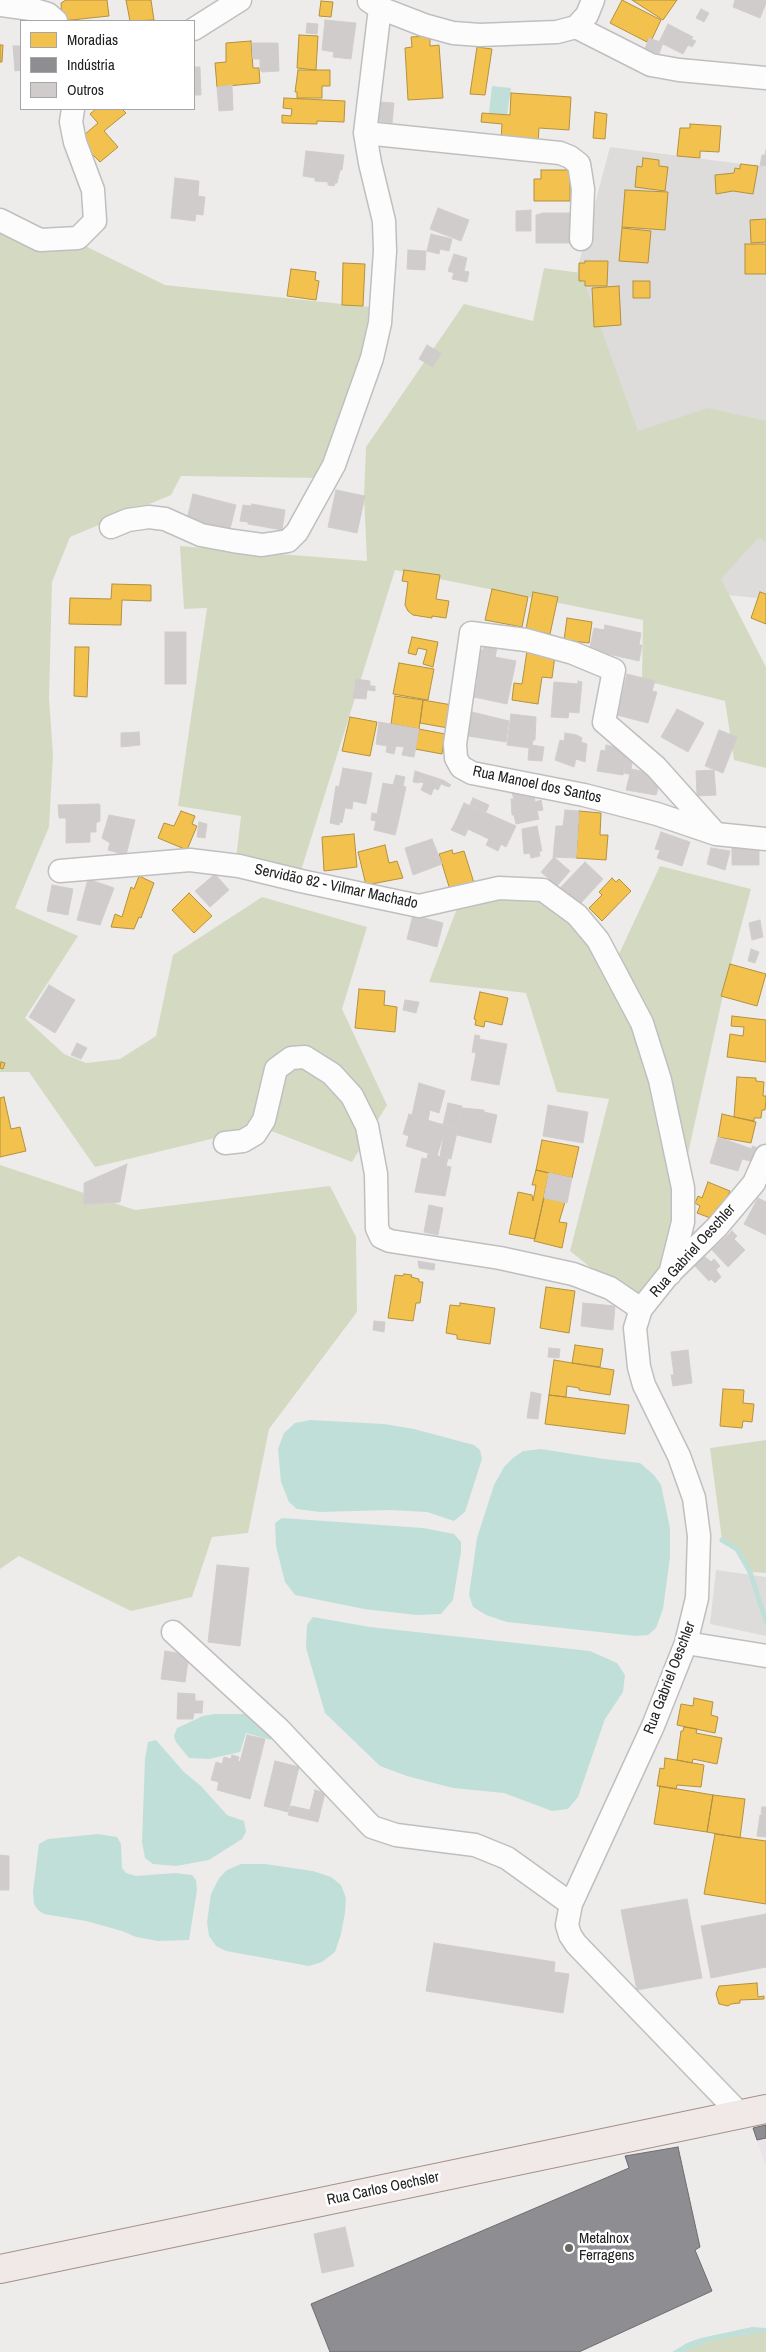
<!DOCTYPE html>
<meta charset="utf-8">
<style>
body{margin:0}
#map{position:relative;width:766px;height:2352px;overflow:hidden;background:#eeecea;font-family:"Archivo Narrow",sans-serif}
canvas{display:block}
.legend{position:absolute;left:20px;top:20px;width:175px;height:90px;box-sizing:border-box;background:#fff;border:1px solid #a6a6a6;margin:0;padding:6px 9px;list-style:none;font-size:15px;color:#212121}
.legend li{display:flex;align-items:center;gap:10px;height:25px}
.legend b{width:25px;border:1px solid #a6a6a6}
</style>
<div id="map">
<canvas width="766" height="2352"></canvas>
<ul class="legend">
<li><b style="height:14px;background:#f2c14e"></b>Moradias</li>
<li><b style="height:14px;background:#8d8d92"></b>Indústria</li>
<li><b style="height:14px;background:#cfcccb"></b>Outros</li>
</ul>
</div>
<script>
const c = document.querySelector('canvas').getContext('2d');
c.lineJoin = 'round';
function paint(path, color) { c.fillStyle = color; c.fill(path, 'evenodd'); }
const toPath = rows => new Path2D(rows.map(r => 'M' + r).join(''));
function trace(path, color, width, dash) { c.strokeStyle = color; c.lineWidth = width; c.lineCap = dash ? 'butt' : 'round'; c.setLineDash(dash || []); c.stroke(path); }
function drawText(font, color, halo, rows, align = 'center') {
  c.font = font + ' "Archivo Narrow",sans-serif'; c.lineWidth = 5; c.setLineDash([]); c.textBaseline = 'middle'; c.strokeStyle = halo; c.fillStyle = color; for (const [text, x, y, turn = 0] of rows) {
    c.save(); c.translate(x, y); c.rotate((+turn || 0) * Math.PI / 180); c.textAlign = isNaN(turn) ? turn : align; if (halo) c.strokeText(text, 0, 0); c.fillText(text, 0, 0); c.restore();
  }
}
const residential = toPath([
 [610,147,766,167,766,599,508,572,579,263],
 [716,1570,766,1577,766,1636,710,1624]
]);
const industrial = toPath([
 [766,2125,766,2167,753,2128]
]);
const forest = toPath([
 [0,229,79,243,165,285,379,308,320,478,181,476,171,495,70,537,52,582,49,698,53,755,49,827,15,908,78,936,25,1018,64,1054,86,1063,120,1059,156,1036,173,955,262,897,367,927,342,1009,387,1105,352,1162,261,1127,95,1167,29,1072,0,1072],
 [544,268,581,273,638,431,708,408,766,421,766,542,758,538,721,579,766,667,766,768,734,760,725,701,642,680,643,620,395,570,299,877,236,859,241,816,178,806,207,608,184,609,180,546,367,561,364,496,366,447,464,304,533,321],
 [660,866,751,889,725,986,680,1190,667,1262,636,1299,610,1283,570,1251,609,1099,557,1092,526,993,429,982,459,903,542,895,572,917,612,969],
 [0,1165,135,1210,330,1186,356,1237,357,1312,269,1429,248,1533,212,1537,192,1597,131,1611,19,1556,0,1569],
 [766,1440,766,1573,750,1572,737,1549,722,1540,710,1448],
 [766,2330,766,2352,677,2352,714,2336]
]);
const water = toPath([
 [492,86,511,88,507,115,489,113],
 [310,1420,384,1424,414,1429,474,1445,480,1450,482,1459,465,1512,454,1521,427,1512,390,1510,320,1512,297,1509,289,1502,281,1482,278,1449,284,1433,295,1423],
 [541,1449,604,1459,640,1463,654,1475,661,1485,670,1528,670,1557,663,1609,656,1628,648,1635,636,1636,507,1622,486,1615,473,1607,469,1595,477,1538,494,1485,504,1467,513,1458,523,1451],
 [282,1518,423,1528,454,1534,461,1542,461,1552,453,1600,441,1614,417,1615,364,1609,295,1595,285,1582,276,1546,275,1523],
 [313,1617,370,1627,590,1651,617,1663,625,1675,623,1692,605,1719,578,1797,568,1809,552,1811,504,1793,453,1788,407,1776,380,1766,325,1713,306,1648,307,1625],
 [215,1714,250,1714,271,1735,271,1740,246,1733,240,1752,209,1759,189,1758,176,1742,174,1736,177,1728,203,1716],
 [156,1740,184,1772,201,1786,227,1815,244,1821,246,1832,242,1839,209,1860,176,1866,153,1864,145,1858,142,1842,145,1758,148,1742],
 [98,1834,117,1837,121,1844,122,1868,126,1873,136,1876,175,1873,192,1875,196,1880,197,1890,189,1940,158,1941,136,1937,122,1931,86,1921,44,1914,38,1910,34,1904,33,1891,39,1844,48,1839],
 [241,1864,265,1864,313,1871,331,1877,341,1885,346,1898,345,1913,341,1934,335,1952,322,1962,309,1966,226,1951,216,1946,209,1936,207,1922,211,1894,219,1878,227,1870],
 [752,2327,766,2328,766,2332,713,2340,684,2352,672,2352,687,2343,701,2338]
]);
const homes = toPath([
 [66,0,107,0,109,16,62,21,61,3,66,0],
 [126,0,151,0,154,20,130,21,126,0],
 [622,0,661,20,652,39,649,38,647,42,610,23,622,0],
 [632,0,677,0,663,20,632,0],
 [321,1,333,2,331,17,319,16,321,1],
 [299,35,318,36,316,70,297,68,299,35],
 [430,36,430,46,439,45,443,98,408,100,405,48,412,47,411,37,430,36],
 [251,41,253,68,259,68,260,83,217,87,215,63,226,62,226,43,251,41],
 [0,45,3,45,2,62,0,62,0,45],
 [477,47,492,49,485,95,470,94,477,47],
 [298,70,330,70,330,86,322,86,322,98,297,98,297,92,295,92,298,70],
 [511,93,571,97,569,130,539,128,538,143,501,140,502,124,481,122,482,113,510,115,511,93],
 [284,98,345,101,344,122,317,121,317,124,282,123,282,115,291,116,292,109,283,108,284,98],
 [96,109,122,109,126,113,104,131,118,147,100,162,89,151,84,135,98,123,90,114,96,109],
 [595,112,607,114,605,139,593,138,595,112],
 [690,124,721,126,719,152,700,151,700,158,677,156,680,128,690,128,690,124],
 [643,158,659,160,659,166,668,167,665,191,635,187,637,166,642,167,643,158],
 [741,164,758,166,753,194,733,191,716,194,715,175,734,173,735,168,740,169,740,165,741,164],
 [541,170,570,170,570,201,534,201,534,179,541,179,541,170],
 [625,190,668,192,665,230,622,227,625,190],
 [766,219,766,242,751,243,750,220,766,219],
 [622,228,651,231,648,263,619,261,622,228],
 [745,244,766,244,766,274,745,274,745,244],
 [585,261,608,261,607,286,585,286,585,281,579,281,579,263,585,263,585,261],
 [343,263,365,264,363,306,342,305,343,263],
 [291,269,316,272,315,280,319,281,316,300,287,296,291,269],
 [633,281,650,281,650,298,633,298,633,281],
 [619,286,621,325,594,327,592,288,619,286],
 [404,570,440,575,436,599,449,601,446,618,432,616,432,618,413,615,408,611,405,605,408,582,402,581,404,570],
 [112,584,151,585,151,601,122,600,121,625,69,624,70,598,111,599,112,584],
 [492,589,528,597,522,627,485,620,492,589],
 [533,592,558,597,550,634,526,629,533,592],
 [760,592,766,594,766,624,751,618,760,592],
 [567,618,592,622,589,643,564,640,567,618],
 [412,637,438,642,433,667,423,664,427,650,418,648,416,655,408,653,412,637],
 [75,647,89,647,87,697,74,696,75,647],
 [527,651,555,656,552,678,542,677,538,704,512,700,514,683,522,684,527,651],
 [399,663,434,669,428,700,393,694,399,663],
 [395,696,423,700,419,729,391,724,395,696],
 [423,700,452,705,448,728,420,723,423,700],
 [350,717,377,722,370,756,342,751,350,717],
 [419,729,445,734,442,754,415,749,419,729],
 [181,811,195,816,192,824,197,826,187,850,158,838,164,823,174,826,181,811],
 [579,811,601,813,600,835,608,835,606,860,576,858,579,811],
 [354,834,357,867,324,871,322,837,354,834],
 [385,845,389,863,397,861,403,878,366,885,358,852,385,845],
 [452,850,453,854,464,851,475,886,451,893,439,854,452,850],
 [139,876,154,883,141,918,139,917,134,929,111,927,115,914,122,917,131,887,134,889,139,876],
 [612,878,616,882,619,879,631,891,602,921,589,908,602,895,599,892,612,878],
 [189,893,212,916,194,933,172,910,189,893],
 [730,964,766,974,757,1006,721,996,730,964],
 [359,989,385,991,384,1005,397,1007,395,1032,355,1028,359,989],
 [480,992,508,998,502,1025,485,1021,484,1027,475,1025,476,1020,474,1019,480,992],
 [732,1016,766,1020,766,1062,727,1057,730,1034,743,1036,744,1027,731,1026,732,1016],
 [1,1062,5,1063,3,1069,0,1068,1,1062],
 [737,1077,756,1078,756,1081,764,1082,763,1096,766,1096,766,1100,765,1110,762,1110,761,1118,754,1118,754,1121,734,1117,737,1077],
 [4,1097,11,1129,20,1127,26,1151,0,1157,0,1098,4,1097],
 [722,1114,756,1122,751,1143,718,1137,722,1114],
 [542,1140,579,1147,572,1178,536,1170,542,1140],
 [536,1170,549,1173,535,1239,509,1234,518,1192,532,1195,533,1201,536,1185,532,1185,536,1170],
 [708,1182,730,1191,721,1209,717,1208,713,1219,697,1213,700,1206,695,1203,698,1196,702,1198,708,1182],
 [544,1198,565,1202,559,1222,567,1223,562,1248,534,1241,544,1198],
 [404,1274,412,1275,411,1277,419,1279,419,1282,423,1282,420,1303,416,1303,413,1321,388,1318,395,1275,403,1276,404,1274],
 [546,1287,575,1291,569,1333,540,1328,546,1287],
 [460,1303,495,1308,490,1344,457,1339,457,1335,446,1333,450,1305,460,1306,460,1303],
 [575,1345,603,1349,600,1367,572,1363,575,1345],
 [554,1360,614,1370,610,1395,579,1390,579,1388,567,1386,566,1397,549,1395,554,1360],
 [723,1389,744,1390,743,1403,754,1404,752,1422,743,1421,742,1428,720,1426,723,1389],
 [549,1395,629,1405,625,1434,545,1424,549,1395],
 [694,1698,713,1702,711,1715,718,1717,715,1733,677,1725,681,1704,693,1706,694,1698],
 [684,1727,697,1729,696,1733,722,1738,717,1764,693,1759,692,1763,677,1760,681,1731,683,1731,684,1727],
 [665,1758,704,1765,701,1787,677,1785,676,1789,657,1786,660,1768,664,1769,665,1758],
 [660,1786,713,1795,707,1832,654,1824,660,1786],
 [713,1795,745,1799,740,1838,707,1832,713,1795],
 [715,1834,766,1841,766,1904,704,1894,715,1834],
 [757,1983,758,1997,764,1996,764,1999,740,2000,740,2003,731,2004,728,2006,719,2004,716,1994,719,1986,757,1983]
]);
const industry = toPath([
 [766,2125,766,2138,757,2140,753,2128,766,2125],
 [678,2147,700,2247,695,2250,712,2291,579,2352,330,2352,311,2304,629,2168,625,2156,678,2147]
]);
const stream = toPath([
 [722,1540,737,1549,750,1572,766,1621]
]);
const building = toPath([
 [735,0,766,0,766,3,760,18,733,7,735,0],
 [701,9,709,13,704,22,696,18,701,9],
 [325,20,356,23,351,59,333,57,334,52,322,50,325,20],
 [307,23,318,24,317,34,306,33,307,23],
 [668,24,693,37,691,39,696,41,692,47,688,45,683,54,659,42,668,24],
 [649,38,663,43,659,54,645,49,649,38],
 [252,43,278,43,279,71,262,72,260,70,260,59,253,59,252,43],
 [13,46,21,46,21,70,15,71,13,46],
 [194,67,200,67,201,95,194,95,194,67],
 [232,85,233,110,219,111,217,87,232,85],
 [381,102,394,103,392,123,379,121,381,102],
 [766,150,766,166,760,166,762,155,765,155,766,150],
 [306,151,344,155,342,170,340,170,337,183,335,183,334,186,328,185,328,182,315,181,315,178,303,176,306,151],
 [175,178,199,181,198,196,205,197,203,215,196,214,195,221,171,218,175,178],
 [438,208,469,220,461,241,430,229,438,208],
 [531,210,531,231,516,231,516,211,531,210],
 [543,213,571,213,571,243,536,243,536,215,543,213],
 [431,234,452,239,449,251,440,249,439,254,427,251,431,234],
 [408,250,426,251,425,270,407,269,408,250],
 [454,254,467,258,464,271,469,272,467,282,452,279,454,273,448,271,454,254],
 [427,345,441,353,433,367,419,359,427,345],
 [336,490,365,496,357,533,328,527,336,490],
 [193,494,236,505,230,529,187,519,193,494],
 [252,504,285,510,282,530,248,524,248,522,240,521,243,505,251,506,252,504],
 [605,625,641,633,639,645,642,645,639,661,608,654,607,660,588,656,594,628,604,630,605,625],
 [165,632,186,632,186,684,165,684,165,632],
 [484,645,497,648,495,657,516,661,507,704,474,697,478,678,473,677,479,650,483,650,484,645],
 [627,674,655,681,652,691,657,692,648,723,617,715,627,674],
 [356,679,370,681,370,686,375,686,375,691,355,688,356,679],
 [578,681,582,682,579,713,569,712,568,718,551,717,554,682,578,684,578,681],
 [355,688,367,690,366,699,353,698,355,688],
 [677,709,704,723,688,752,661,737,677,709],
 [472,712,509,721,506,742,468,736,472,712],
 [511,714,536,717,535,740,533,740,532,745,544,747,542,761,528,760,529,748,507,745,511,714],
 [379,722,419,729,414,757,402,755,404,747,396,746,394,754,386,752,387,746,376,744,379,722],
 [719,730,737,737,723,773,705,766,719,730],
 [139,732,140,745,121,747,121,733,139,732],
 [565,733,577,735,582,738,581,742,587,744,585,762,576,759,574,767,555,760,560,740,564,741,565,733],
 [606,745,628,750,623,775,597,771,601,750,605,751,606,745],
 [628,750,634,751,631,769,651,773,650,779,624,773,628,750],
 [343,768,372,773,366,804,353,801,352,809,345,808,342,823,340,822,339,825,330,823,336,786,339,787,343,768],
 [714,770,716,795,697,796,696,771,714,770],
 [415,771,443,780,451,785,449,787,441,784,438,790,434,788,431,795,421,790,424,783,420,782,422,778,421,777,419,783,413,782,415,771],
 [630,774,654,780,654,783,659,785,656,795,626,790,630,774],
 [396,775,405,777,403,786,406,787,399,819,377,814,383,783,393,785,396,775],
 [524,790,525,797,534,795,535,802,541,800,543,810,537,811,539,819,516,824,514,815,512,815,511,799,514,799,512,793,524,790],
 [473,798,489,805,486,812,470,805,473,798],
 [464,803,516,826,506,847,501,844,498,851,486,845,489,839,455,823,464,803],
 [98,804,100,805,100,821,96,823,96,832,90,832,90,842,66,843,66,818,59,818,58,805,98,804],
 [565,810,579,811,576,858,553,857,556,826,563,826,565,810],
 [372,813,399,819,395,835,374,830,376,821,371,820,372,813],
 [109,815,135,820,126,855,108,850,110,843,102,838,109,815],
 [199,822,207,824,205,838,197,837,199,822],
 [455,823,468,829,465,836,451,830,455,823],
 [537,826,542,851,539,851,540,856,531,858,530,853,524,854,522,829,537,826],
 [661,832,690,842,682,866,657,858,660,850,655,849,661,832],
 [432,839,442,864,413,875,405,848,432,839],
 [732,847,759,848,759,865,732,865,732,847],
 [711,848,730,851,725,870,707,864,711,848],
 [554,857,570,871,557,886,541,872,554,857],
 [585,862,603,879,579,905,560,888,585,862],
 [215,874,229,890,210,907,195,891,215,874],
 [88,879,114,888,100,925,77,920,88,879],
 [52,885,73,889,68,915,47,911,52,885],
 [413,915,443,923,437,947,407,939,413,915],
 [760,920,763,937,752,940,749,923,760,920],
 [751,949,759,952,755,963,748,961,751,949],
 [49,985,75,1000,55,1033,29,1017,49,985],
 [405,1000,419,1002,416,1013,403,1010,405,1000],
 [475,1035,480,1036,479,1039,507,1044,499,1085,471,1080,476,1053,472,1052,475,1035],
 [77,1043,87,1048,81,1059,71,1055,77,1043],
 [419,1083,445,1091,439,1113,430,1110,428,1120,412,1115,419,1083],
 [448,1103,462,1106,458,1128,443,1125,448,1103],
 [548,1105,588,1112,583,1143,543,1136,548,1105],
 [462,1108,484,1110,484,1112,497,1115,491,1143,457,1135,462,1108],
 [409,1114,437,1123,435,1129,444,1132,437,1156,406,1146,409,1136,403,1134,409,1114],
 [437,1123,458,1128,451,1159,440,1157,444,1132,435,1129,437,1123],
 [718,1137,752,1149,752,1146,758,1148,754,1162,742,1159,738,1171,710,1163,718,1137],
 [428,1154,448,1158,446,1166,451,1167,445,1196,415,1192,422,1158,427,1159,428,1154],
 [127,1164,120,1202,84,1204,84,1183,127,1164],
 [549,1173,572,1178,567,1203,544,1198,549,1173],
 [758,1198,766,1202,766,1235,744,1224,758,1198],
 [429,1205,443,1208,438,1235,424,1232,429,1205],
 [732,1231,737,1236,734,1239,745,1250,728,1267,712,1250,732,1231],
 [703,1255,711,1262,714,1259,720,1266,716,1270,721,1277,715,1283,711,1279,709,1281,693,1264,703,1255],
 [418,1261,435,1264,434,1270,419,1268,418,1261],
 [583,1303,615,1306,613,1330,581,1326,583,1303],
 [374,1321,385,1322,384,1332,373,1330,374,1321],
 [549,1348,560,1349,559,1358,548,1357,549,1348],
 [688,1350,692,1383,673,1386,671,1375,674,1375,671,1352,688,1350],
 [531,1392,541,1394,538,1419,527,1418,531,1392],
 [217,1565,249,1568,240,1646,208,1642,217,1565],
 [165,1651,189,1655,185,1682,161,1679,165,1651],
 [178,1693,195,1694,195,1701,203,1701,202,1713,194,1713,193,1719,177,1719,178,1693],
 [247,1735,265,1739,258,1767,240,1762,247,1735],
 [232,1755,239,1757,238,1761,258,1767,250,1799,217,1790,219,1782,211,1780,216,1762,222,1764,224,1757,231,1759,232,1755],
 [275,1761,299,1767,288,1812,264,1806,275,1761],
 [315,1790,325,1793,318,1822,288,1815,291,1806,310,1810,315,1790],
 [762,1807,766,1807,766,1837,757,1836,760,1815,765,1814,761,1813,762,1807],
 [0,1855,9,1856,9,1890,0,1890,0,1855],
 [687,1899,702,1978,637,1990,621,1910,687,1899],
 [766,1914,766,1967,711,1978,701,1926,766,1914],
 [434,1943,555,1962,554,1972,569,1974,563,2013,426,1991,434,1943],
 [345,2227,354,2266,322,2273,314,2234,345,2227]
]);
const minor = toPath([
 [369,1,380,8,424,25,453,33,480,35,557,32,576,27,587,15,593,0],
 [0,5,31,9,48,14,56,21],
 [576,27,651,65,679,70,766,78],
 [194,29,240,0],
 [365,133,560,153,570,157,579,164,583,189,581,239],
 [0,220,40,240,78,238,95,221,93,190,75,142,71,122,73,109],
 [111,527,128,520,149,517,165,519,201,535,233,541,262,545,288,541,297,532,334,465,372,358,380,323,385,251,384,221,370,163,365,133,380,8],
 [716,834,656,767,604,722,614,670,573,653,526,640,471,633,455,744,456,758,461,767,472,773,584,795,657,814,716,834,766,839],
 [60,871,190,860,239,866,301,881,419,906,499,888,543,890,577,915,598,940,642,1023,660,1080,683,1188,683,1222,670,1274],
 [225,1143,243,1141,255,1134,264,1120,276,1069,291,1058,305,1057,332,1074,352,1096,367,1126,376,1174,377,1228,381,1237,390,1241,500,1258,573,1274,610,1288,641,1309],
 [173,1632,279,1729,372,1827,396,1835,475,1845,507,1858,571,1904],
 [686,1643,766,1656],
 [740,2114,576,1944,570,1935,567,1925,571,1904,653,1726,686,1643,697,1598,699,1536,694,1498,679,1456,644,1385,639,1367,635,1328,641,1309,669,1274,717,1227,754,1183,766,1156]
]);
const major = toPath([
 [0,2269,766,2109]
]);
const markers = [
 [569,2248,5,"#696867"]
];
const streetNames = [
 ["Rua Manoel dos Santos",537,785,12],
 ["Servidão 82 - Vilmar Machado",336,887,12],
 ["Rua Gabriel Oeschler",693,1251,-48],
 ["Rua Gabriel Oeschler",670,1678,-69],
 ["Rua Carlos Oechsler",383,2189,-12]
];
const poiNames = [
 ["Metalnox",579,2239],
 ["Ferragens",579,2256]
];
paint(residential, '#dedcdb');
paint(industrial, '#eae3e9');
paint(forest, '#d4dac2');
paint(water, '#c0dfd9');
paint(homes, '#f2c14e');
trace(homes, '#b39140', 1);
paint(industry, '#8d8d92');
trace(industry, '#6d6d70', 1);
trace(stream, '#c0dfd9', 5);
paint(building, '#cfcccb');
trace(building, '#d1cdcc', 1);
trace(minor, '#c0bfbf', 25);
trace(major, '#a39088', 30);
trace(minor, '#fcfcfc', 22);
trace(major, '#f1e9e7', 28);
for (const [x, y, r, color] of markers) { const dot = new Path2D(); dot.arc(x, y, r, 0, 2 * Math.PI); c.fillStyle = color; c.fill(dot); trace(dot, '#fff', 2); }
drawText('15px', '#212121', '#fff', streetNames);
drawText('15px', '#212121', '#fff', poiNames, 'left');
</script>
